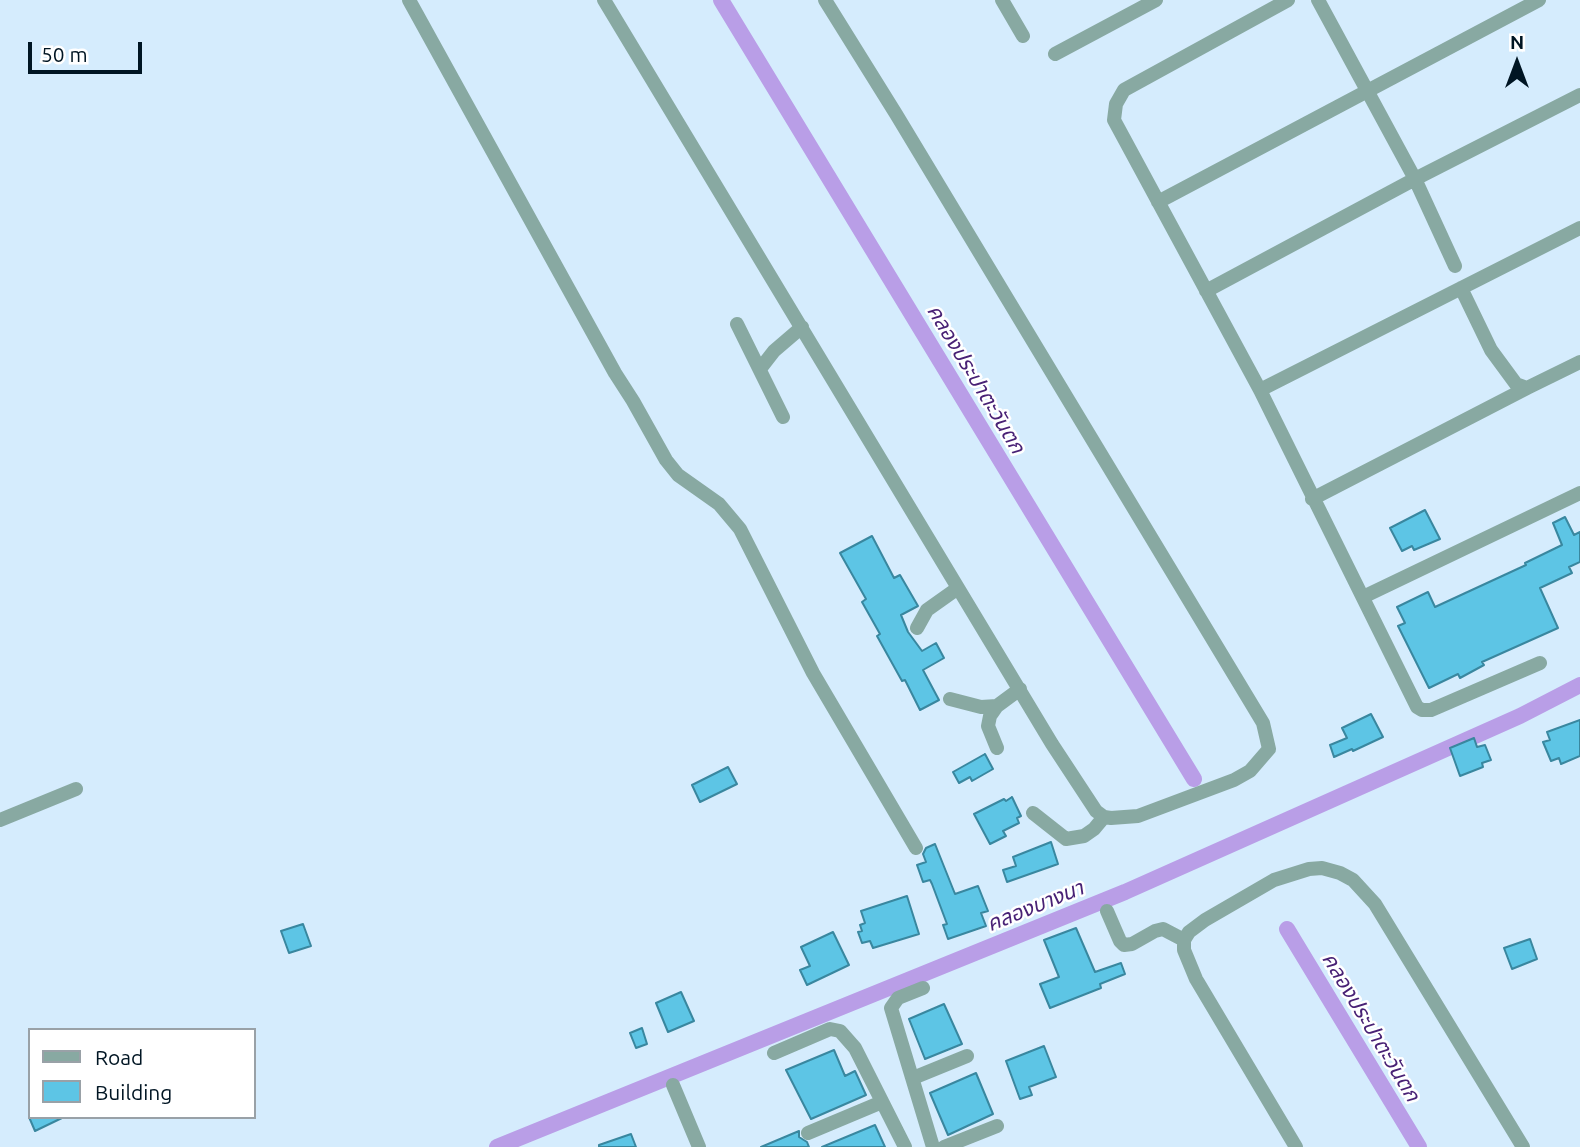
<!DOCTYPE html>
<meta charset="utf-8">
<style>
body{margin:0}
#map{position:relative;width:1580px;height:1147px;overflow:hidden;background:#d5ecfd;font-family:Ubuntu,sans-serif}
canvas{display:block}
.legend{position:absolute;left:28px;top:1028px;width:228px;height:91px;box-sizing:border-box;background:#fff;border:2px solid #99a1a7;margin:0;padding:9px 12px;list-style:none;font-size:21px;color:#001523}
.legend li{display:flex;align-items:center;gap:14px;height:35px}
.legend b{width:35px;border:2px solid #99a1a7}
.north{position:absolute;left:1482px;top:28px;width:70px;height:70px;-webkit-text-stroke:5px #fff;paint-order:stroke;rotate:0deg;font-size:19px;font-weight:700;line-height:28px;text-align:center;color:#001523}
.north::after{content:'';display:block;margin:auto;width:24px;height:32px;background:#001523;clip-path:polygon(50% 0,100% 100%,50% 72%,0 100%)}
.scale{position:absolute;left:28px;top:42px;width:114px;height:32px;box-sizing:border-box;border:4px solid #001523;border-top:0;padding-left:9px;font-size:21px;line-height:24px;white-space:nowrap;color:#001523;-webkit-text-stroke:5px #fff;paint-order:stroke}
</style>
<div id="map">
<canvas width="1580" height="1147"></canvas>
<ul class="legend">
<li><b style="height:9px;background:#88a9a2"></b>Road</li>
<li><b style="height:19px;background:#5dc5e5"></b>Building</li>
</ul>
<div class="north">N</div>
<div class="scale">50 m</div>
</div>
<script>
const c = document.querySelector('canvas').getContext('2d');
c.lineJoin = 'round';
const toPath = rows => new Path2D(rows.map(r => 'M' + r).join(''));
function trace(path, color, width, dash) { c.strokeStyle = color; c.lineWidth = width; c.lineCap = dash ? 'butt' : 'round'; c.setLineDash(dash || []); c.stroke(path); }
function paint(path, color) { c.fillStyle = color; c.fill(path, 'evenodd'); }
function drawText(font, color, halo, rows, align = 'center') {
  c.font = font + ' Ubuntu,"Noto Sans Thai",sans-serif'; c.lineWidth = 5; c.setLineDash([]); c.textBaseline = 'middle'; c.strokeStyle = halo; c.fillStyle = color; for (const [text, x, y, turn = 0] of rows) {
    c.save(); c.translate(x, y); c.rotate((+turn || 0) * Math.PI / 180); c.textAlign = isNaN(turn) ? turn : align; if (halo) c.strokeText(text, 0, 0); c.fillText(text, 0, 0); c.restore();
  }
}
const canal = toPath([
 [721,0,1194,779],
 [1287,929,1419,1147],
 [497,1147,1125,892,1520,716,1580,685]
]);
const building = toPath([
 [1425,510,1440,539,1414,550,1412,546,1402,551,1390,528,1425,510],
 [1565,517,1574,535,1580,532,1580,562,1569,567,1572,573,1540,588,1558,628,1482,662,1484,665,1460,678,1458,674,1429,688,1398,626,1405,623,1397,607,1428,592,1435,607,1526,565,1525,563,1562,545,1553,523,1565,517],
 [872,536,894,578,900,575,918,606,901,615,908,632,922,651,936,643,944,658,923,670,939,700,920,710,905,680,902,681,877,636,880,634,862,602,866,599,840,553,872,536],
 [1371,714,1383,737,1353,751,1352,749,1334,757,1330,745,1347,738,1342,728,1371,714],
 [1580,720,1580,756,1561,764,1559,758,1551,761,1543,742,1550,740,1547,732,1580,720],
 [1474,738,1477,747,1485,745,1491,760,1482,763,1483,767,1460,776,1450,748,1474,738],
 [985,754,993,769,972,781,970,777,959,783,953,772,985,754],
 [728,767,737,784,700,802,692,785,728,767],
 [1012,797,1021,816,1017,818,1019,823,1003,831,1006,836,990,844,974,814,1004,799,1006,801,1012,797],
 [1051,842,1058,864,1007,882,1003,870,1016,866,1013,857,1051,842],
 [935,844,955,894,978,886,988,911,981,913,986,926,948,939,943,925,947,924,932,884,930,880,923,882,917,865,926,862,923,854,926,848,935,844],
 [907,896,919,934,873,948,870,941,862,943,858,932,862,931,860,925,865,923,861,911,907,896],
 [303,924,311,946,289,953,281,931,303,924],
 [1076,928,1095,972,1121,963,1125,974,1100,984,1101,988,1050,1008,1040,984,1059,977,1044,940,1076,928],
 [833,932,849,965,807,985,800,970,810,966,801,947,833,932],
 [1530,939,1537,959,1512,969,1504,948,1530,939],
 [681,992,694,1021,668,1032,656,1003,681,992],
 [944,1004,962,1044,925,1059,909,1019,944,1004],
 [642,1028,647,1044,636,1048,630,1033,642,1028],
 [1044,1046,1056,1077,1029,1087,1032,1095,1020,1099,1006,1061,1044,1046],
 [834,1050,845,1076,855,1071,866,1095,811,1119,786,1070,834,1050],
 [976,1073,993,1114,948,1135,930,1093,976,1073],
 [29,1117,64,1117,35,1131,29,1117],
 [875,1125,885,1147,822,1147,875,1125],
 [799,1131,799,1137,807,1142,809,1147,761,1147,799,1131],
 [631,1134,636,1147,599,1147,599,1145,631,1134]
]);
const street = toPath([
 [409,0,615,373,633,401,666,460,678,475,719,504,740,529,813,673,916,848],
 [604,0,1052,744,1096,811,1104,817,1111,818,1138,816,1234,780,1250,771,1269,749,1263,723,896,114,825,0],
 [1002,0,1023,36],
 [1288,0,1124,90,1116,104,1114,120,1260,390,1417,707,1422,710,1431,710,1540,663],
 [1318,0,1415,179,1455,266],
 [1055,54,1156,0],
 [1158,202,1539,0],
 [1461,288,1491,350,1516,384,1527,388,1580,362],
 [1206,291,1415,179,1580,95],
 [737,324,783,417],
 [760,369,774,351,802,327],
 [1260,390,1580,228],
 [1312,499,1527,388],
 [1363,597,1580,493],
 [917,628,927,610,958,588],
 [950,699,981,707,997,706],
 [997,748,988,726,990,716,997,706,1020,689],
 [1033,813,1066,839,1084,836,1094,829,1104,817],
 [0,820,76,789],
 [1107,911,1120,941,1124,945,1132,944,1155,931,1163,929,1184,940],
 [923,988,898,998,891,1008,933,1147],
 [774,1053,830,1029,840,1031,855,1048,905,1147],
 [913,1078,967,1056],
 [673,1085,699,1147],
 [808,1133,882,1102],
 [944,1147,997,1126],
 [1296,1147,1196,979,1184,950,1184,940,1189,932,1205,920,1274,880,1309,869,1322,868,1340,873,1353,880,1375,904,1523,1147]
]);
const waterNames = [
 ["คลองประปาตะวันตก",976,379,59],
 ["คลองบางนา",1035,906,-22],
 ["คลองประปาตะวันตก",1371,1027,59]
];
trace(canal, '#b99ee7', 16);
paint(building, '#5dc5e5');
trace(building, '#39879f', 2);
trace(street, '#88a9a2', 14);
drawText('italic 21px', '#482175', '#fff', waterNames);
</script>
